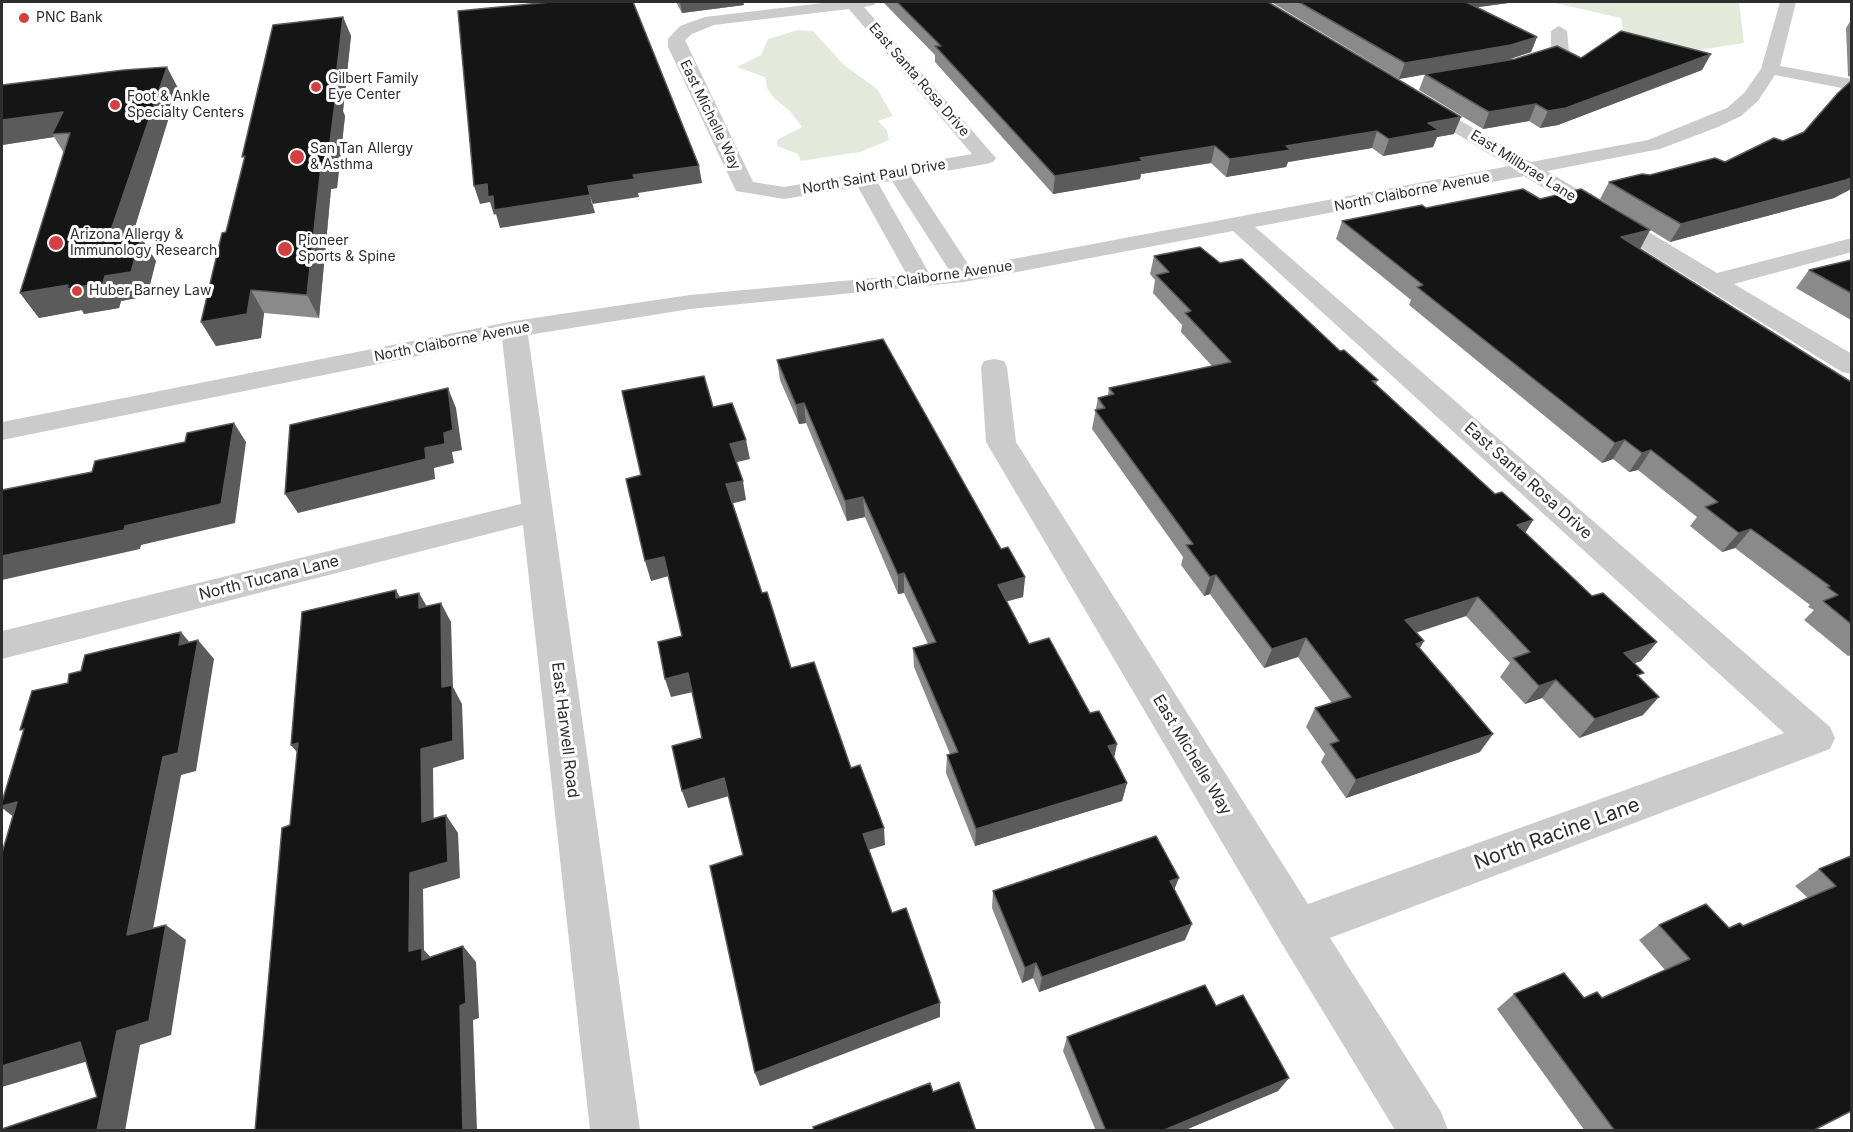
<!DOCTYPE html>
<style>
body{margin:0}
#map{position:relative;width:1853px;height:1132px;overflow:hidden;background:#fff;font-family:Inter,sans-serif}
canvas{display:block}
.frame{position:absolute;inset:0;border:3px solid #2e2e2e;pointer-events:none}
</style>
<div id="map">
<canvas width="1853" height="1132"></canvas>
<div class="frame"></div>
</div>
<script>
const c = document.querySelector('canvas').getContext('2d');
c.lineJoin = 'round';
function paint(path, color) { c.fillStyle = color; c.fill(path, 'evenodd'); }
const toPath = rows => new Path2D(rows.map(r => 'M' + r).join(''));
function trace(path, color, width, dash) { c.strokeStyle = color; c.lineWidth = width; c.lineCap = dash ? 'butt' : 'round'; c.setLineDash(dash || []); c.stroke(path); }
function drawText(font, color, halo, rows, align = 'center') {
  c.font = font + ' Inter,sans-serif'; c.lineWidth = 6; c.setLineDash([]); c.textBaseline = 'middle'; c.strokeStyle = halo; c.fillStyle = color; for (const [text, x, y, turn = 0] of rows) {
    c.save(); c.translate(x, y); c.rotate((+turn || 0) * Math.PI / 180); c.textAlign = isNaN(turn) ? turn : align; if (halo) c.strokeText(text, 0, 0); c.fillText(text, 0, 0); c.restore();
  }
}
const green = toPath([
 [1550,2,1739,2,1744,43,1661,56,1624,38,1621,18],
 [798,30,813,31,844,65,877,89,893,116,878,121,887,130,889,140,860,152,801,161,798,154,777,146,777,140,802,127,790,111,774,98,767,88,765,77,737,67,761,55,768,39]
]);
const minor = toPath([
 [831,2,876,2,874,5,864,7,996,158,993,162,986,164,911,177,970,267,1509,166,1413,107,1411,103,1420,97,1531,162,1648,140,1727,108,1744,93,1761,69,1780,2,1796,2,1780,66,1852,79,1852,90,1775,75,1758,101,1741,116,1718,127,1660,149,1547,171,1717,273,1852,238,1852,252,1734,284,1852,354,1852,374,1842,372,1524,176,1255,227,1830,727,1835,738,1830,749,1330,938,1441,1112,1448,1130,1395,1130,1282,944,986,442,981,367,984,361,994,359,1004,361,1007,367,1016,442,1308,904,1784,733,1233,231,964,282,690,309,528,335,640,1130,590,1130,523,525,2,659,2,631,521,504,502,339,2,440,2,422,514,321,690,295,907,275,858,187,784,199,736,191,668,47,668,39,680,26,705,17,831,2],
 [849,9,972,154,784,187,753,182,685,40,692,34,714,25,849,9],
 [892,181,949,270,929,273,878,183,892,181],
 [1559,26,1567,31,1569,51,1566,55,1526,68,1514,68,1511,64,1514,60,1551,48,1551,31,1559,26]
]);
const wall = toPath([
 [676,2,743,2,744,5,682,13],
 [883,2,1268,2,1454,134,1437,137,1433,147,1383,156,1372,148,1288,162,1286,167,1226,177,1211,163,1141,174,1140,179,1053,194,935,62,935,55],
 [1271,2,1516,2,1477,7,1537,37,1531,52,1504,61,1711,54,1702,70,1558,125,1540,128,1529,121,1483,129,1419,90,1425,74,1399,79],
 [343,17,351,36,343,111,345,116,337,188,331,189,319,318,264,313,261,338,216,346,201,322,226,232],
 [1851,20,1851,77,1848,76,1846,28],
 [1851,81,1851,189,1834,198,1670,242,1600,199,1609,182,1725,162,1783,141,1804,132],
 [2,85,178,88,131,238,156,261,147,296,121,301,119,308,84,314,82,310,39,318,20,293,64,153,54,137,2,145],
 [1540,199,1650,230,1640,249,1851,382,1851,655,1848,656,1804,620,1814,610,1808,607,1810,605,1735,548,1722,552,1690,526,1697,517,1638,470,1629,472,1613,459,1602,463,1409,305,1411,300,1336,239,1342,221,1426,208],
 [1154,256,1340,351,1378,380,1376,384,1495,494,1533,520,1525,533,1592,596,1657,642,1641,661,1634,663,1640,678,1643,715,1579,738,1542,698,1525,704,1500,677,1510,663,1466,616,1416,633,1420,649,1480,752,1346,798,1321,762,1325,754,1306,727,1315,708,1332,703,1298,657,1264,668,1210,594,1204,596,1181,565,1183,557,1092,429,1098,398,1108,395,1109,388,1212,366,1181,332,1182,325,1153,293,1155,280,1150,274],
 [1851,260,1851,320,1796,288,1809,270],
 [777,360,1001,549,1025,577,1023,597,1007,601,1029,644,1117,744,1114,758,1127,783,1122,801,975,846,946,773,947,755,950,754,914,667,913,648,928,644,904,593,898,594,865,517,847,521,806,423,799,424,780,380],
 [1851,856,1812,1131,1585,1131,1497,1009,1514,994,1602,998,1665,970,1639,940,1659,925,1729,928,1743,926,1808,898,1795,886,1819,869],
 [1174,890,1185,940,1039,992,1033,978,1022,983,992,908,993,891],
 [1216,1006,1289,1078,1278,1091,1183,1131,1096,1131,1063,1051,1067,1037]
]);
const shadedWall = toPath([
 [680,2,743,2,744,5,682,13],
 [1454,2,1516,2,1450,11],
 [343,17,351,36,343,111,345,116,337,188,331,189,319,318,307,295,321,167,334,95],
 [1537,37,1531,52,1504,61,1399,79,1405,63],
 [1711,54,1702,70,1558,125,1540,128,1548,111],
 [167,67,178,88,123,266,107,242],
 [1536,104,1529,121,1483,129,1489,112],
 [63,112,70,133,52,134,54,137,2,145,2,120],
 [1461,117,1454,134,1437,137,1433,147,1383,156,1389,139,1428,123],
 [1377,131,1372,148,1288,162,1286,167,1226,177,1230,159,1286,146],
 [1215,146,1211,163,1141,174,1140,179,1053,194,1055,176,1140,158],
 [699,166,702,183,638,193,639,197,592,204,588,186,633,175],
 [1851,178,1851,189,1834,198,1670,242,1681,224],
 [487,184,590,195,595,213,500,228,496,214,494,215,490,202,480,204,474,186],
 [1650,230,1640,249,1621,237],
 [141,237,156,261,147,296,121,301,119,308,84,314,82,310,39,318,20,293,68,285,105,276],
 [251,290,264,313,261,338,216,346,201,322],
 [448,388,456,408,462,450,452,452,454,463,434,468,435,479,298,513,285,494,425,448,444,433],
 [804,403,806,423,799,424,796,405],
 [234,423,246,442,235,523,141,545,140,549,2,580,2,556,125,526],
 [746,440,750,459,733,463,730,444],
 [1625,440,1613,459,1602,463,1615,443],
 [1651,450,1638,470,1629,472,1642,453],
 [743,481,746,500,730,504,726,484],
 [863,497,865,517,847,521,845,501],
 [1533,520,1521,540,1517,525],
 [1751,529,1735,548,1722,552,1739,533],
 [664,557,669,576,651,581,645,561],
 [904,573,904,593,898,594,898,575],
 [1216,575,1210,594,1204,596,1210,577],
 [1025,577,1023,597,997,604,998,585],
 [396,590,407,610,396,598],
 [419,593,430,612,419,608],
 [1478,597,1466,616,1395,639,1405,620],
 [441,603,451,622,453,687,462,704,464,759,433,768,434,839,422,822,421,749,442,687],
 [181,632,196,650,198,640,214,659,196,771,181,775,149,951,127,935],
 [1306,638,1298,657,1264,668,1272,649],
 [1424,641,1413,660,1416,644],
 [1657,642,1641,661,1609,672,1624,653],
 [688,673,693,692,671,697,665,679],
 [1556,680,1542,698,1525,704,1539,686],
 [1659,697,1643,715,1579,738,1595,719],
 [1493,734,1480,752,1346,798,1356,780],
 [298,743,306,763,291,745],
 [1117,744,1113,762,1108,746],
 [724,778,729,796,688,808,682,791],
 [1127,783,1122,801,975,846,976,829],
 [17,802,23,824,2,808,2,806],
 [446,815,458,833,460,878,423,889,424,950,436,963,424,967,409,951,410,873],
 [884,828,885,845,865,851,863,834],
 [1179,878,1172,895,1170,881],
 [1192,924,1185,940,1039,992,1042,977],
 [166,925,186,940,171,1035,140,1045,125,1131,97,1131,117,1031],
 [463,946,476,962,479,1018,473,1020,477,1131,463,1131,460,1006],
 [1036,963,1033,978,1022,983,1025,968],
 [940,1003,940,1017,760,1086,755,1073],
 [80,1042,105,1056,2,1087,2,1066],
 [1289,1078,1278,1091,1183,1131,1162,1131]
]);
const building = toPath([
 [551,2,633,2,699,166,633,175,635,179,588,186,590,195,494,210,493,196,488,197,487,184,474,186,458,11,551,2],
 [897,2,1268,2,1461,117,1428,123,1439,130,1389,139,1377,131,1286,146,1291,150,1230,159,1215,146,1140,158,1143,161,1055,176,935,46,941,46,897,2],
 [1299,2,1466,2,1537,37,1511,45,1405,63,1299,2],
 [343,17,334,95,336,95,327,166,321,167,307,295,251,290,247,314,201,322,222,233,226,232,245,156,242,157,273,25,343,17],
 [1621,31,1711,54,1566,108,1548,111,1536,104,1489,112,1425,74,1515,59,1557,46,1581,58,1621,31],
 [167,67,107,242,141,237,131,272,105,276,103,283,67,289,68,285,20,293,70,133,52,134,63,112,2,120,2,85,124,70,167,67],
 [1851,81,1851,178,1846,180,1681,224,1609,182,1642,174,1650,175,1715,158,1725,162,1774,138,1783,141,1804,132,1838,93,1851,81],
 [1523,189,1540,199,1581,189,1650,230,1621,237,1851,382,1851,624,1823,601,1838,595,1827,587,1830,586,1751,529,1739,533,1705,507,1718,502,1651,450,1642,453,1625,440,1615,443,1417,287,1423,285,1342,221,1422,205,1426,208,1523,189],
 [1200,247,1220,263,1242,259,1340,351,1344,350,1378,380,1372,381,1495,494,1502,492,1533,520,1517,525,1592,596,1603,593,1657,642,1624,653,1644,673,1637,675,1659,697,1595,719,1556,680,1539,686,1513,658,1530,652,1478,597,1405,620,1424,641,1416,644,1493,734,1356,780,1330,744,1339,741,1315,708,1351,697,1306,638,1272,649,1216,575,1210,577,1186,545,1193,544,1095,410,1105,408,1098,398,1114,394,1109,388,1231,362,1185,313,1191,311,1156,275,1169,272,1154,256,1200,247],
 [1851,260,1851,293,1809,270,1851,260],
 [883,339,1001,549,1008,547,1025,577,998,585,1029,644,1049,638,1090,713,1099,711,1117,744,1108,746,1127,783,976,829,947,755,958,752,913,648,936,642,904,573,898,575,863,497,845,501,804,403,796,405,777,360,883,339],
 [704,376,713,407,732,403,746,440,730,444,743,481,726,484,762,593,767,592,791,668,814,662,851,768,860,765,884,828,863,834,892,913,906,908,940,1003,755,1073,710,866,743,855,724,778,682,791,672,746,702,738,688,673,665,679,658,642,682,636,664,557,645,561,626,479,641,475,622,391,704,376],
 [448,388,453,430,444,433,445,444,425,448,426,459,285,494,290,425,448,388],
 [234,423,221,504,125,526,124,530,2,556,2,490,92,472,95,461,185,442,187,433,234,423],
 [396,590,396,598,419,593,419,608,441,603,442,687,452,685,453,741,421,749,422,822,446,815,448,862,410,873,409,951,422,948,422,960,463,946,466,1003,460,1006,463,1131,255,1131,282,828,290,825,298,743,291,745,302,612,396,590],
 [181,632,179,645,198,640,178,753,163,757,127,935,166,925,149,1021,117,1031,97,1131,2,1131,2,1129,97,1097,80,1042,2,1066,2,853,17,802,2,806,2,802,24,729,20,730,32,691,68,683,69,674,81,671,85,655,181,632],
 [1156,836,1179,878,1170,881,1192,924,1042,977,1036,963,1025,968,993,891,1156,836],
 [1851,856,1851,1111,1812,1131,1615,1131,1514,994,1564,973,1584,998,1597,992,1602,998,1690,959,1659,925,1706,904,1729,928,1740,923,1743,926,1836,886,1819,869,1851,856],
 [1205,985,1216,1006,1243,995,1289,1078,1162,1131,1106,1131,1067,1037,1205,985],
 [959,1082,976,1131,814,1131,813,1127,930,1083,933,1092,959,1082]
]);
const markers = [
 [24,18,6,"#d44041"],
 [316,87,6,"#d44041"],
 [115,105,6,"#d44041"],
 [297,157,8,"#d44041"],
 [56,243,8,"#d44041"],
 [285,249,8,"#d44041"],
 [77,291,6,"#d44041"]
];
const farPoinames = [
 ["PNC Bank",36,18],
 ["Gilbert Family",328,79],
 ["Eye Center",328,95],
 ["Foot & Ankle",127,97],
 ["Specialty Centers",127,113],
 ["San Tan Allergy",310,149],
 ["& Asthma",310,165],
 ["Arizona Allergy &",70,235],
 ["Immunology Research",70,251],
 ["Pioneer",298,241],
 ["Sports & Spine",298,257],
 ["Huber Barney Law",89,291]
];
const farStreetnames = [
 ["East Santa Rosa Drive",919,80,49],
 ["East Michelle Way",710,115,64],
 ["East Millbrae Lane",1523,166,32],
 ["North Saint Paul Drive",874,177,-10],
 ["North Claiborne Avenue",1412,192,-11],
 ["North Claiborne Avenue",934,277,-8],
 ["North Claiborne Avenue",452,342,-11]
];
const streetNames = [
 ["East Santa Rosa Drive",1528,481,42],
 ["North Tucana Lane",269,578,-14],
 ["East Harwell Road",565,730,83],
 ["East Michelle Way",1192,755,59]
];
const nearStreetnames = [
 ["North Racine Lane",1557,834,-20]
];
paint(green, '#e3eadc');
paint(minor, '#cbcbcb');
paint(wall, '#8a8a8a');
paint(shadedWall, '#5b5b5b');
paint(building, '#151515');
trace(building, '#5b5b5b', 1.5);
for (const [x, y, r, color] of markers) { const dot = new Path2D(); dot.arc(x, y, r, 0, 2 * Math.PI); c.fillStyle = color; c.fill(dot); trace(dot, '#fff', 2); }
drawText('14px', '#2e2e2e', '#fff', farPoinames, 'left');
drawText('14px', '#2e2e2e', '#fff', farStreetnames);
drawText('16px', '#2e2e2e', '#fff', streetNames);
drawText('20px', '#2e2e2e', '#fff', nearStreetnames);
</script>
